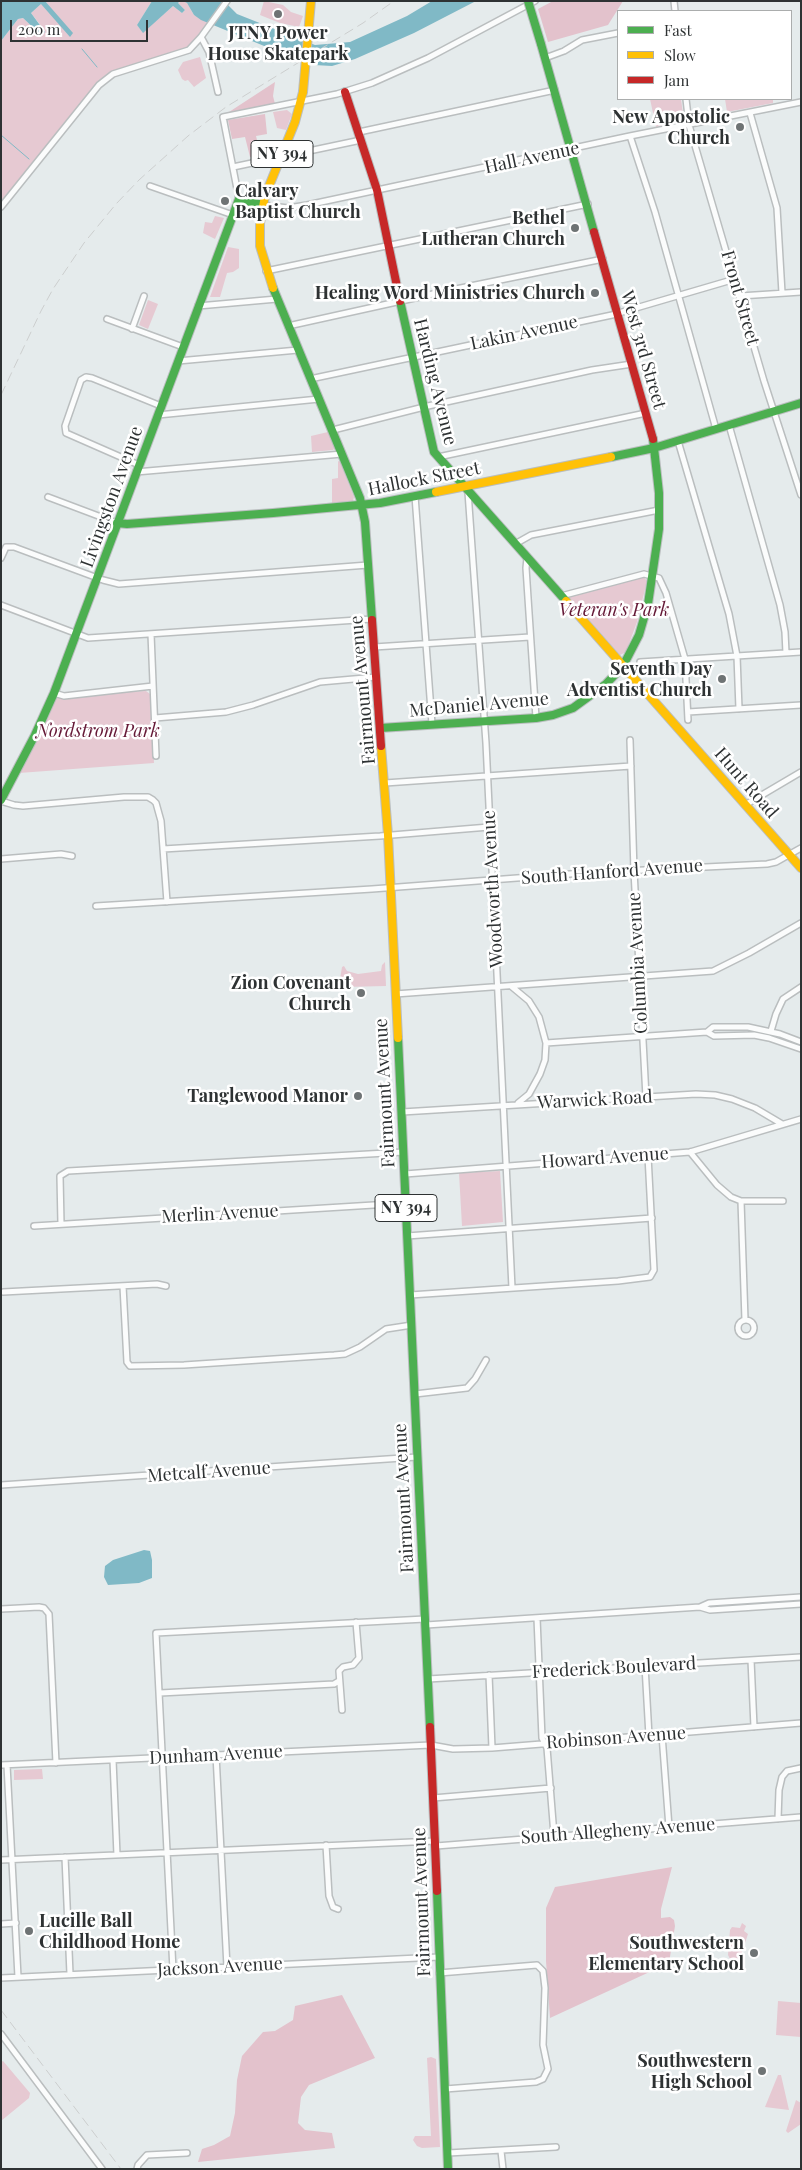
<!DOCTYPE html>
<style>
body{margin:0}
#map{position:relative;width:802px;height:2170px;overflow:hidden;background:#e5ebec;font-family:"Playfair Display",serif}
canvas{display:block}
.frame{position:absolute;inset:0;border:2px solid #2e3233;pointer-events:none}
.legend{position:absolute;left:617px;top:10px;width:175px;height:90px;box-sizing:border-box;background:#fff;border:1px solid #abadad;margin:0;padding:6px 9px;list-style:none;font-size:15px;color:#2e3233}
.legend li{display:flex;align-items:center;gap:10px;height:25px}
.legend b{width:25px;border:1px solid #abadad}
.scale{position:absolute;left:10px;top:20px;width:138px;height:22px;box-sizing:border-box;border:2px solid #2e3233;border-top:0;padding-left:6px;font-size:15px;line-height:18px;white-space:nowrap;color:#2e3233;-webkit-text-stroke:4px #fff;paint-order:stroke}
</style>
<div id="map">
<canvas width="802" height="2170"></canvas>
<div class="frame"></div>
<ul class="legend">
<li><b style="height:6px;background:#4caf50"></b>Fast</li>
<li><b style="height:6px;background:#ffc107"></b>Slow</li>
<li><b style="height:6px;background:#c62828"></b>Jam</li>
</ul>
<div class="scale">200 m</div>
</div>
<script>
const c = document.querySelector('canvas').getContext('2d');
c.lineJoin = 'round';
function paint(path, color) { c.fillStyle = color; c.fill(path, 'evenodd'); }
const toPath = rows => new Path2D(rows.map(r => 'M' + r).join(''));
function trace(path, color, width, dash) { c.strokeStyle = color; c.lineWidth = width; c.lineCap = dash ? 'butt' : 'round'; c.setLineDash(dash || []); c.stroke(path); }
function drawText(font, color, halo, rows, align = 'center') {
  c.font = font + ' "Playfair Display",serif'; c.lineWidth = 5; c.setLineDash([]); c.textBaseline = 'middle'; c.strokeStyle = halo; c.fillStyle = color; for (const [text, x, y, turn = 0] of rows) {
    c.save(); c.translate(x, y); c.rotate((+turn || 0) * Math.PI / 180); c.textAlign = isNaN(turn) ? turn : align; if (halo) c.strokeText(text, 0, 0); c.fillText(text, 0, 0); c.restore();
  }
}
const green = toPath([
 [45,1,152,1,137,25,143,32,173,6,182,13,185,10,178,3,183,1,187,3,194,15,210,24,193,47,105,79,1,207,1,41,18,19,23,18,39,33,45,31,31,13,41,4,49,6],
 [264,1,283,5,291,12,303,16,299,27,280,23,260,15],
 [200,57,206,78,194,87,188,80,185,81,182,79,178,70,183,62],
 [650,99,681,99,684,121,656,127],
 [725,99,773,99,773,103,727,112],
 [287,110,292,114,286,130,277,128,273,112],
 [215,216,224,218,215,239,203,233,205,222,212,223],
 [228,247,239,249,239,268,233,272,227,273,220,297,210,297],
 [148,300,158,304,148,329,139,325],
 [328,432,335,448,333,450,312,452,311,436],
 [338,461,340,462,354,497,353,501,332,503,332,479,338,478],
 [643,576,647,581,637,622,626,652,620,655,568,596],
 [146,691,150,694,154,763,19,773,55,696],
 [385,962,386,986,344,987,340,979,342,967,344,966,347,971,358,974,381,971,382,965],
 [500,1171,503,1222,462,1226,459,1173],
 [42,1769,43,1779,14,1780,14,1770],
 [742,1923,746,1926,744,1931,748,1934,740,1958,737,1963,732,1963,728,1955,730,1930,732,1927,740,1928],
 [778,2001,801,2003,801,2037,776,2035],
 [431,2057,436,2059,440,2147,422,2148,417,2146,413,2140,415,2136,431,2136,427,2058],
 [3,2061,30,2093,29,2098,1,2121,1,2062],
 [778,2075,781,2075,789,2110,765,2107],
 [796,2100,801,2103,801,2124,788,2133,786,2131]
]);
const forest = toPath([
 [553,1,623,1,608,25,548,42,538,9],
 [275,82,273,96,275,104,230,114,229,112],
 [265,114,267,134,256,136,261,156,250,157,245,137,232,139,228,120],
 [672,1867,661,1909,661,1918,670,1917,674,1920,675,1926,669,1963,550,2018,546,1961,546,1908,555,1887],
 [342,1995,375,2058,309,2085,301,2097,298,2123,305,2130,332,2133,335,2148,198,2162,202,2149,214,2145,230,2136,235,2113,237,2080,242,2056,263,2032,275,2031,293,2020,295,2006]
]);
const water = toPath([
 [1,1,45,1,73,33,70,37,41,4,31,13,45,32,43,34,39,33,23,18,18,19,1,41],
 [152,1,180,1,178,3,185,10,182,13,173,6,143,33,137,25],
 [183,1,224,1,237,14,315,45,350,42,407,16,432,1,476,1,414,33,355,59,332,66,314,65,286,55,201,20,194,15,187,3],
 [144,1550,150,1551,152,1560,152,1578,139,1583,108,1585,104,1577,105,1566,113,1560]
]);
const stream = toPath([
 [82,49,97,67],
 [1,135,29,159]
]);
const street = toPath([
 [674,1,675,11],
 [201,37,209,52,218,92],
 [545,58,564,51,582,40,618,33],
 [686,99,689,125,764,381,801,495],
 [750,113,777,208,782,293],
 [359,132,555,90],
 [630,136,655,212,716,429],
 [233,167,361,140],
 [150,186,233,215],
 [239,199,223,117,337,94,372,83,428,58,535,1],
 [263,205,288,208,307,205,630,136,801,102],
 [1,207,99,85,113,74,189,50,201,37,227,1],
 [266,271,588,204],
 [740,296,801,292],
 [198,306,277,299],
 [107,319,183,347],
 [288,326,451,290,603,259],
 [132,329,144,296],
 [178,361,298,350],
 [310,379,612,315,735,279],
 [158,415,319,399],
 [729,425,780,605,785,632,786,653],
 [333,430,428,406,592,370,632,364],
 [678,441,729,614,737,656,739,709],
 [438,457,646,413],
 [139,465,66,433,65,426,81,380,86,377,92,378,161,406],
 [136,472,342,454],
 [468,492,486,743,512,1288],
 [415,496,432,724],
 [48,497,117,523],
 [515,544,531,535,659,510],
 [1,558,6,547,14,547,103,580,119,584,368,565],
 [527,558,526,568,536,718],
 [561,596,644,574,659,578,666,593,685,659,688,720],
 [1,605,88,638,372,619],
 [151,634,156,756],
 [374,647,530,637],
 [640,662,801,652],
 [54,693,64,696,153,686],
 [688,712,801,705],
 [155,718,226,712,253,705,320,682,376,677],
 [630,740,634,871,646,1097],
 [385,783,631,766],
 [1,801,14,805,23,806,124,797,148,797,153,800,156,803,161,821,167,902],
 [745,805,801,772],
 [163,849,380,836,489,827],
 [1,859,61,854,72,856],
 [96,906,372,889,583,873,767,864,776,862,801,848],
 [511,986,529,1001,539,1017,546,1043,545,1060,540,1074,529,1094,518,1103],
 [395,994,713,971,749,953,801,923],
 [771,1031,776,1014,783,999,801,987],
 [707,1032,713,1027,748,1027,780,1034,801,1042],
 [546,1043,707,1032,714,1036,754,1035,769,1038,801,1049],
 [402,1112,696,1094,715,1095,732,1099,755,1108,782,1124],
 [690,1152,717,1185,731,1197,741,1201,783,1201],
 [405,1174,690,1152,801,1119],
 [741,1201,745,1320],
 [61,1224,60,1176,68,1171,404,1152],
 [34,1226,406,1203],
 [407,1236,652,1218],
 [123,1286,127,1362,130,1366,184,1365,334,1355,345,1354,360,1347,386,1329,412,1325],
 [3,1292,157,1284,166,1286],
 [410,1295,618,1281,650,1277,654,1270,648,1156],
 '738 1328a8 8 0 1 1 16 0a8 8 0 1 1-16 0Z',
 [415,1394,467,1388,475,1379,486,1360],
 [1,1485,417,1457],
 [700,1607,709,1603,801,1597],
 [1,1609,39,1607,44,1608,49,1614,56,1763],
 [537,1618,542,1738,547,1748,554,1835],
 [426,1625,700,1607,710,1610,801,1604],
 [751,1660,754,1727],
 [645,1666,649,1736],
 [489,1675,492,1748],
 [428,1679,801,1657],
 [160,1693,334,1684,339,1681],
 [342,1710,339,1671,343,1667,353,1665,359,1658,356,1622],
 [662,1735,669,1827],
 [216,1755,227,1967],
 [113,1760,117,1855],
 [1,1765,431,1745,453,1749,492,1748,801,1723],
 [7,1765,18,1977],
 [433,1798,551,1788],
 [778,1819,779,1790,782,1777,787,1771,801,1768],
 [326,1845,329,1896,333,1907,338,1909],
 [436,1846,801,1817],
 [65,1857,70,1974],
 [1,1860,435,1841],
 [1,1924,16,1923],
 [173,1970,156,1633,425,1619],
 [439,1973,537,1965,543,1971,545,1988,543,2045,548,2069,543,2079,536,2082,445,2089],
 [1,1978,439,1957],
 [1,2034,102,2169],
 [501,2151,503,2169],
 [448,2153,556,2147],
 [137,2169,138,2165,147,2155,187,2153]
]);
const fast = toPath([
 [541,44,594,232],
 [273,288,360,498,365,522,372,620],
 [400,301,434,452,566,601],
 [611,457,654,448,801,403],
 [117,523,127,524,273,513,380,503,436,492],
 [380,728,536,718,553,715,573,708,606,684,623,666,639,635,648,604,659,529,659,493,653,439],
 [1,800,35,735,54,693,239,199,263,205],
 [398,1038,430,1727],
 [437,1891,448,2169]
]);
const slow = toPath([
 [273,288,260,246,260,223,265,196,295,122,303,92],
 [436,492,611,457],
 [566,601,801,868],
 [381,746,388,835,398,1038]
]);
const jam = toPath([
 [345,92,377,190,400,301],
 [594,232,653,439],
 [372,620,381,746],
 [430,1727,437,1891]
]);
const rail = toPath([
 [1,395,41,311,53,289,84,243,116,204,139,180,188,136,226,107,363,23,394,1],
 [1,2010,121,2169]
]);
const fastBridge = toPath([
 [528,1,541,44]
]);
const slowBridge = toPath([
 [303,92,311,1]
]);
const markers = [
 [278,14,5,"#6e7374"],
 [740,127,5,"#6e7374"],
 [225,201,5,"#6e7374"],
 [575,228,5,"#6e7374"],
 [595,293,5,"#6e7374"],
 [722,679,5,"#6e7374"],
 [361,993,5,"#6e7374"],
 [358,1096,5,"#6e7374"],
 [29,1931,5,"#6e7374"],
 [754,1953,5,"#6e7374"],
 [762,2071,5,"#6e7374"]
];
const shields = [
 [282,154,62],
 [406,1208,62]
];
const shieldNames = [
 ["NY 394",282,154],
 ["NY 394",406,1208]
];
const poiNames = [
 ["JTNY Power",278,33,"center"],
 ["House Skatepark",278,54,"center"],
 ["New Apostolic",730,117],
 ["Church",730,138],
 ["Calvary",235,191,"left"],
 ["Baptist Church",235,212,"left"],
 ["Bethel",565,218],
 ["Lutheran Church",565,239],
 ["Healing Word Ministries Church",585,293],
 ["Seventh Day",712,669],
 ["Adventist Church",712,690],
 ["Zion Covenant",351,983],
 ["Church",351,1004],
 ["Tanglewood Manor",348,1096],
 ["Lucille Ball",39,1921,"left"],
 ["Childhood Home",39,1942,"left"],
 ["Southwestern",744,1943],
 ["Elementary School",744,1964],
 ["Southwestern",752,2061],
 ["High School",752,2082]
];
const streetNames = [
 ["Hall Avenue",532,158,-12],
 ["Front Street",740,298,74],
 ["Lakin Avenue",524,333,-12],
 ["West 3rd Street",643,350,74],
 ["Harding Avenue",435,382,76],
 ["Hallock Street",424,479,-11],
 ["Livingston Avenue",112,497,-70],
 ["Fairmount Avenue",363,690,-95],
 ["McDaniel Avenue",479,705,-5],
 ["Hunt Road",746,783,49],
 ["South Hanford Avenue",612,872,-4],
 ["Woodworth Avenue",493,889,-93],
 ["Columbia Avenue",638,963,-93],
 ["Fairmount Avenue",385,1093,-93],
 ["Warwick Road",595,1100,-3],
 ["Howard Avenue",605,1158,-4],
 ["Merlin Avenue",220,1214,-3],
 ["Metcalf Avenue",209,1472,-4],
 ["Fairmount Avenue",404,1498,-93],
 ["Frederick Boulevard",614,1668,-3],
 ["Robinson Avenue",616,1738,-4],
 ["Dunham Avenue",216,1755,-3],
 ["South Allegheny Avenue",618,1831,-4],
 ["Fairmount Avenue",422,1902,-92],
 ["Jackson Avenue",220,1967,-3]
];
const parkNames = [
 ["Veteran's Park",614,610],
 ["Nordstrom Park",98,731]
];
paint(green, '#e6c9d2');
paint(forest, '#e3c2cc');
paint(water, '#80b9c6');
trace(stream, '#80b9c6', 1);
trace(street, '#babebf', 8);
trace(fast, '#babebf', 10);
trace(slow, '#babebf', 10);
trace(jam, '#babebf', 10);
trace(street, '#fbfcfc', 5);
trace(fast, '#4caf50', 8);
trace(slow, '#ffc107', 8);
trace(jam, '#c62828', 8);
trace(rail, '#cccece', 1, [10, 5]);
trace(fastBridge, '#babebf', 10, []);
trace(slowBridge, '#babebf', 10, []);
trace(fastBridge, '#4caf50', 8);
trace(slowBridge, '#ffc107', 8);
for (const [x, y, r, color] of markers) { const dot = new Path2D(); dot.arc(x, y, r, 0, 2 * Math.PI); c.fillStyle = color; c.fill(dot); trace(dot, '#fff', 2); }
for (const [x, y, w] of shields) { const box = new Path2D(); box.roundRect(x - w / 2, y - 13.5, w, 27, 4); c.fillStyle = '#fff'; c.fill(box); trace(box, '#2e3233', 1); }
drawText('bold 16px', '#2e3233', null, shieldNames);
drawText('bold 18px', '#2e3233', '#fff', poiNames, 'right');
drawText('18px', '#2e3233', '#fff', streetNames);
drawText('italic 18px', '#641836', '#fff', parkNames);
</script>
